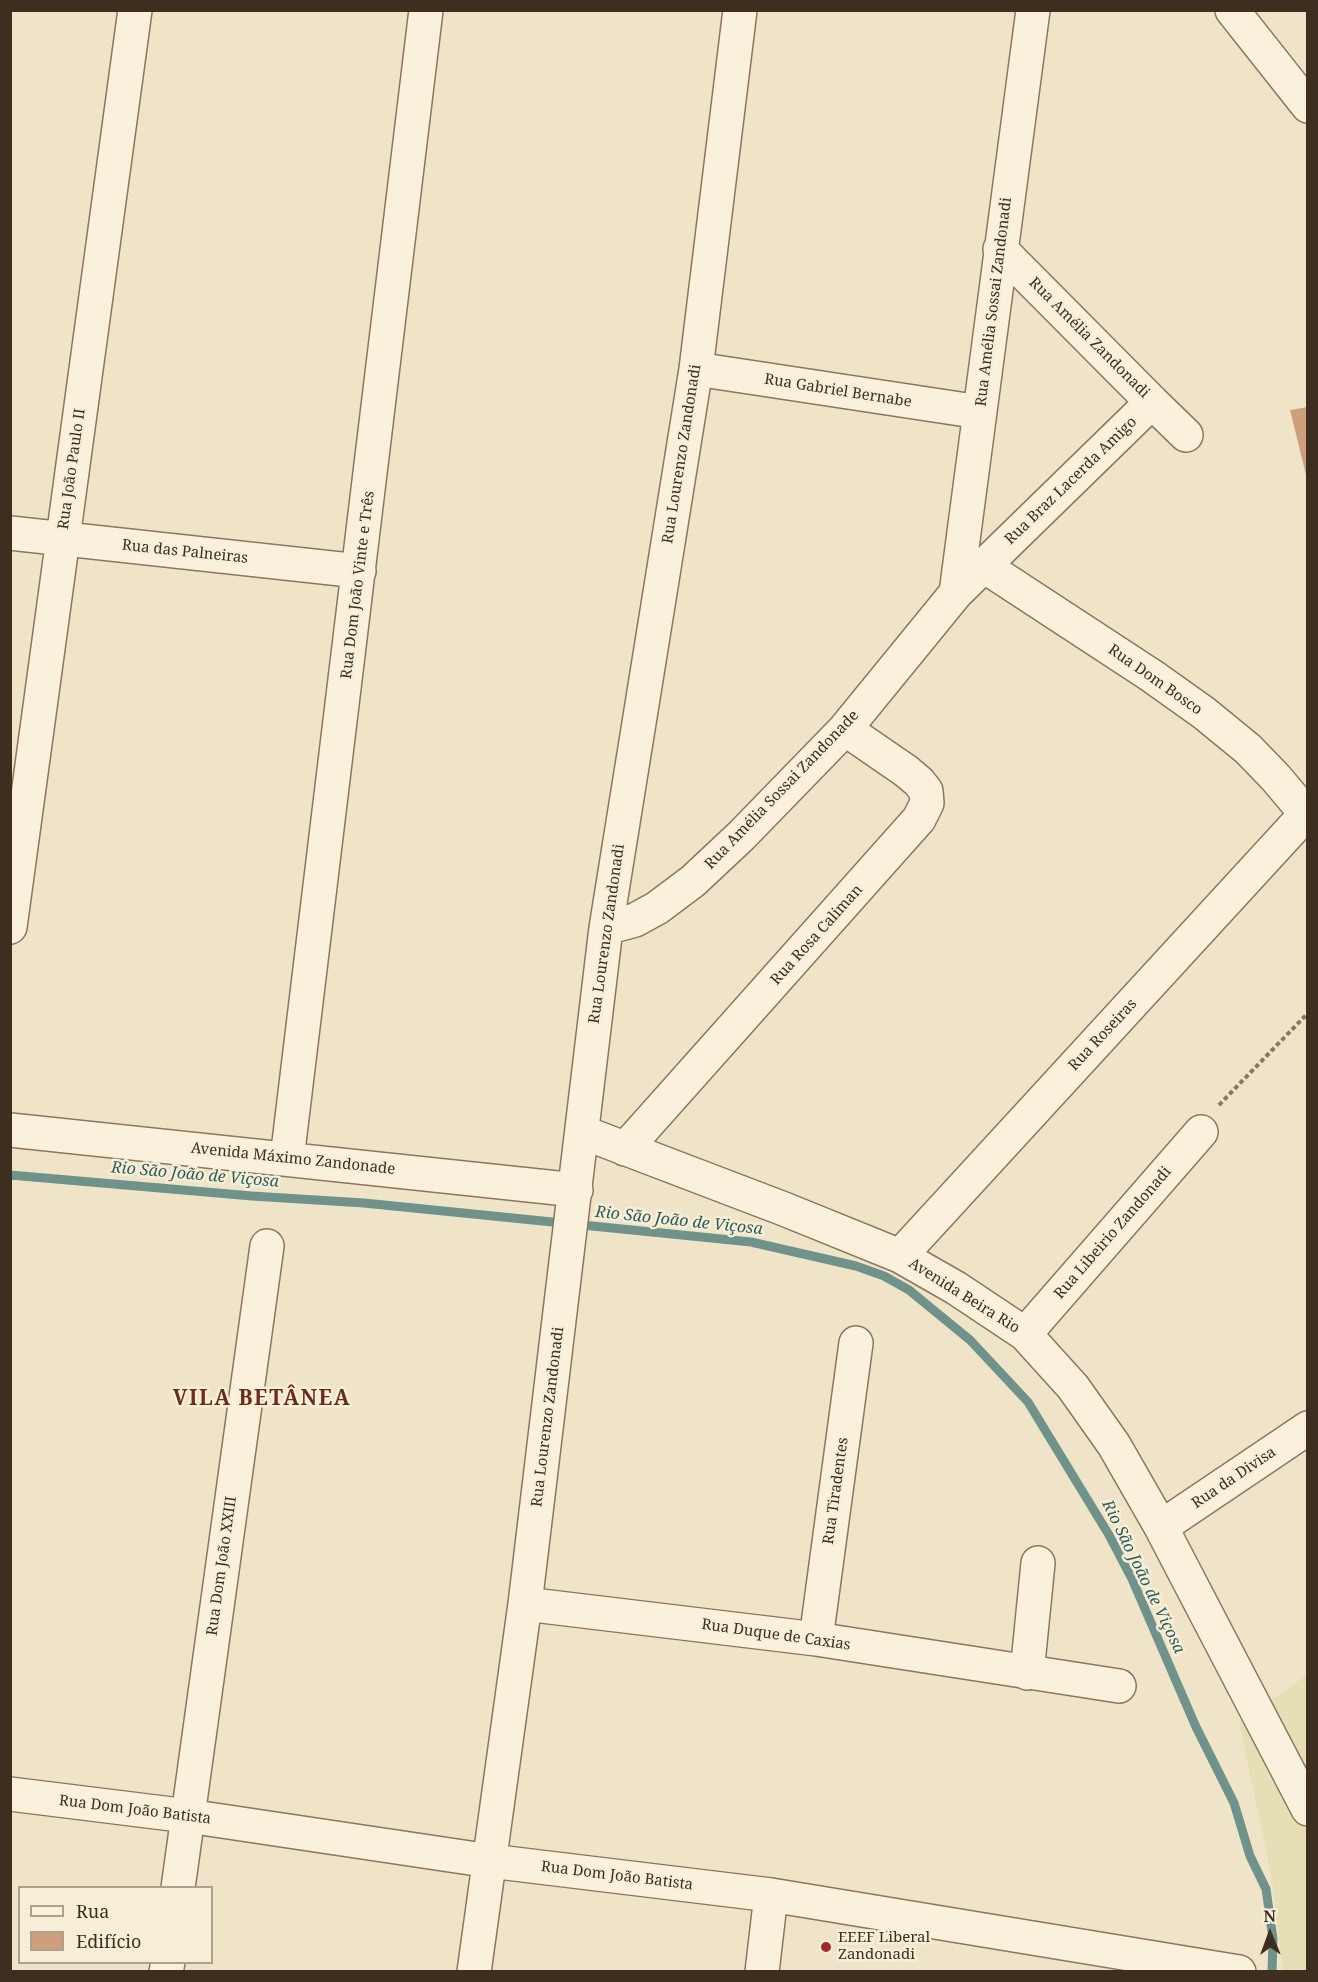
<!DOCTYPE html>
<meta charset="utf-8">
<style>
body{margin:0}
#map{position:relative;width:1318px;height:1982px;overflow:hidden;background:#f0e4c8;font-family:"Noto Serif",serif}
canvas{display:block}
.frame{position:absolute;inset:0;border:12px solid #3d2e20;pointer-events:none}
.legend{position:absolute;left:18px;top:1886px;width:195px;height:78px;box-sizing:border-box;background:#f7eed8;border:2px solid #ada18e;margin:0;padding:8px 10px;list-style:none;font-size:18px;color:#3d2e20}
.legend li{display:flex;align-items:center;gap:12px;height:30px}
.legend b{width:30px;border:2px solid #ada18e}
.north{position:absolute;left:1240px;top:1904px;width:60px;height:60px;-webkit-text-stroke:4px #f7eed8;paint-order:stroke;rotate:359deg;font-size:16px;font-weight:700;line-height:24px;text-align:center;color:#3d2e20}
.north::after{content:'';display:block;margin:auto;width:21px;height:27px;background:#3d2e20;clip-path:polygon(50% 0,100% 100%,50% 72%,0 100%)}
</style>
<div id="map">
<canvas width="1318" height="1982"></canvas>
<div class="frame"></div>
<ul class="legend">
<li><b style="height:8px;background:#faf1dc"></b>Rua</li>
<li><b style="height:16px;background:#cf9f7d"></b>Edifício</li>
</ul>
<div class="north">N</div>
</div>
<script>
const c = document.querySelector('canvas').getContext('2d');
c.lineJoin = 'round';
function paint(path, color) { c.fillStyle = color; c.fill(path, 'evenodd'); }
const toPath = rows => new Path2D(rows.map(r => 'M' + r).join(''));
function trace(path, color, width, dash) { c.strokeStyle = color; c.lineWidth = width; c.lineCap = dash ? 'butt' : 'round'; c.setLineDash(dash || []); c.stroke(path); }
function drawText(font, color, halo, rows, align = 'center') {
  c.font = font + ' "Noto Serif",serif'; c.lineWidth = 5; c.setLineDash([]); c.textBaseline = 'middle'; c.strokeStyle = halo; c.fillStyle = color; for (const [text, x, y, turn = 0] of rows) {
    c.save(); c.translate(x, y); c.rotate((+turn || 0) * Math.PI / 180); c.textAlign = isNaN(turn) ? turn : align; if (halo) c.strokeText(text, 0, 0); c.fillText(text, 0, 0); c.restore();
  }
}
const farmland = toPath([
 [1307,1675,1307,1971,1283,1971,1272,1879,1239,1722]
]);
const stream = toPath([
 [10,1175,252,1196,364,1203,751,1242,856,1266,884,1276,909,1290,970,1340,1028,1402,1109,1535,1132,1579,1196,1727,1234,1803,1250,1856,1266,1889,1273,1939,1272,1972]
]);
const building = toPath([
 [1308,407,1308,479,1307,479,1290,410]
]);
const path = toPath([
 [1219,1105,1308,1013]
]);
const minor = toPath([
 [1232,10,1308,106],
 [1000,249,1152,402],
 [696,369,980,412],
 [10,533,359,571],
 [984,566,1152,676,1204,713,1248,749,1276,778,1308,816],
 [956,593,1033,10],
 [10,927,135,10],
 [606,928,635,920,657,908,693,881,741,836,845,729,956,593,1152,402,1186,435],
 [10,1130,576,1190],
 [582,1132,784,1209,900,1256,956,1288,1025,1334,1073,1387,1114,1445,1161,1527,1308,1809],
 [625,1149,919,819,927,803,926,791,919,782,906,771,845,729],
 [287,1159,426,10],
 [900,1256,1306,814],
 [1025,1334,1201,1132],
 [1161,1527,1308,1428],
 [525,1604,816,1639,1119,1686],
 [816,1639,856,1343],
 [1027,1673,1038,1563],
 [10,1794,188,1816,490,1861,771,1895,1239,1972],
 [178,1888,267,1246],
 [166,1972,168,1962],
 [474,1972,525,1604,606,928,696,369,740,10],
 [762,1972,771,1895]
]);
const markers = [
 [826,1947,6,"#9e2a2b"]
];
const streetNames = [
 ["Rua Amélia Sossai Zandonadi",994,302,-83],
 ["Rua Amélia Zandonadi",1089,338,45],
 ["Rua Gabriel Bernabe",838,391,9],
 ["Rua Lourenzo Zandonadi",682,454,-81],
 ["Rua João Paulo II",72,469,-82],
 ["Rua Braz Lacerda Amigo",1071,481,-44],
 ["Rua das Palneiras",185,552,6],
 ["Rua Dom João Vinte e Três",358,585,-83],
 ["Rua Dom Bosco",1155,680,35],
 ["Rua Amélia Sossai Zandonade",782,790,-46],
 ["Rua Lourenzo Zandonadi",607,934,-82],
 ["Rua Rosa Caliman",817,935,-48],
 ["Rua Roseiras",1103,1035,-47],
 ["Avenida Máximo Zandonade",293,1159,6],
 ["Rua Libeirio Zandonadi",1113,1233,-49],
 ["Avenida Beira Rio",964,1296,32],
 ["Rua Lourenzo Zandonadi",548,1417,-83],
 ["Rua da Divisa",1234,1478,-34],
 ["Rua Tiradentes",836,1491,-82],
 ["Rua Dom João XXIII",222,1566,-82],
 ["Rua Duque de Caxias",776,1635,8],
 ["Rua Dom João Batista",135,1810,7],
 ["Rua Dom João Batista",617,1876,7]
];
const poiNames = [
 ["EEEF Liberal",838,1938],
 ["Zandonadi",838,1955]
];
const waterNames = [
 ["Rio São João de Viçosa",195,1175,5],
 ["Rio São João de Viçosa",679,1221,6],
 ["Rio São João de Viçosa",1143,1577,64]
];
const districtNames = [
 ["VILA BETÂNEA",262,1399]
];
paint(farmland, '#e6deb5');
trace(stream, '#6f938a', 9);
paint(building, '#cf9f7d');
trace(minor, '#8d765c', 36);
trace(path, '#8d765c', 4, [4.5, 3]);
trace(minor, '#faf1dc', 33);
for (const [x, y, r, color] of markers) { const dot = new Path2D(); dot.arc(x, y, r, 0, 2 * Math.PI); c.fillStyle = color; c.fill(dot); trace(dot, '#f7eed8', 2); }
drawText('15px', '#3d2e20', '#f7eed8', streetNames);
drawText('15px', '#3d2e20', '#f7eed8', poiNames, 'left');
drawText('italic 16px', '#2f5d5a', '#f7eed8', waterNames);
c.letterSpacing = '1.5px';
drawText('bold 21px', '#6b2e1e', '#f7eed8', districtNames);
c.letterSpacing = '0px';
</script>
